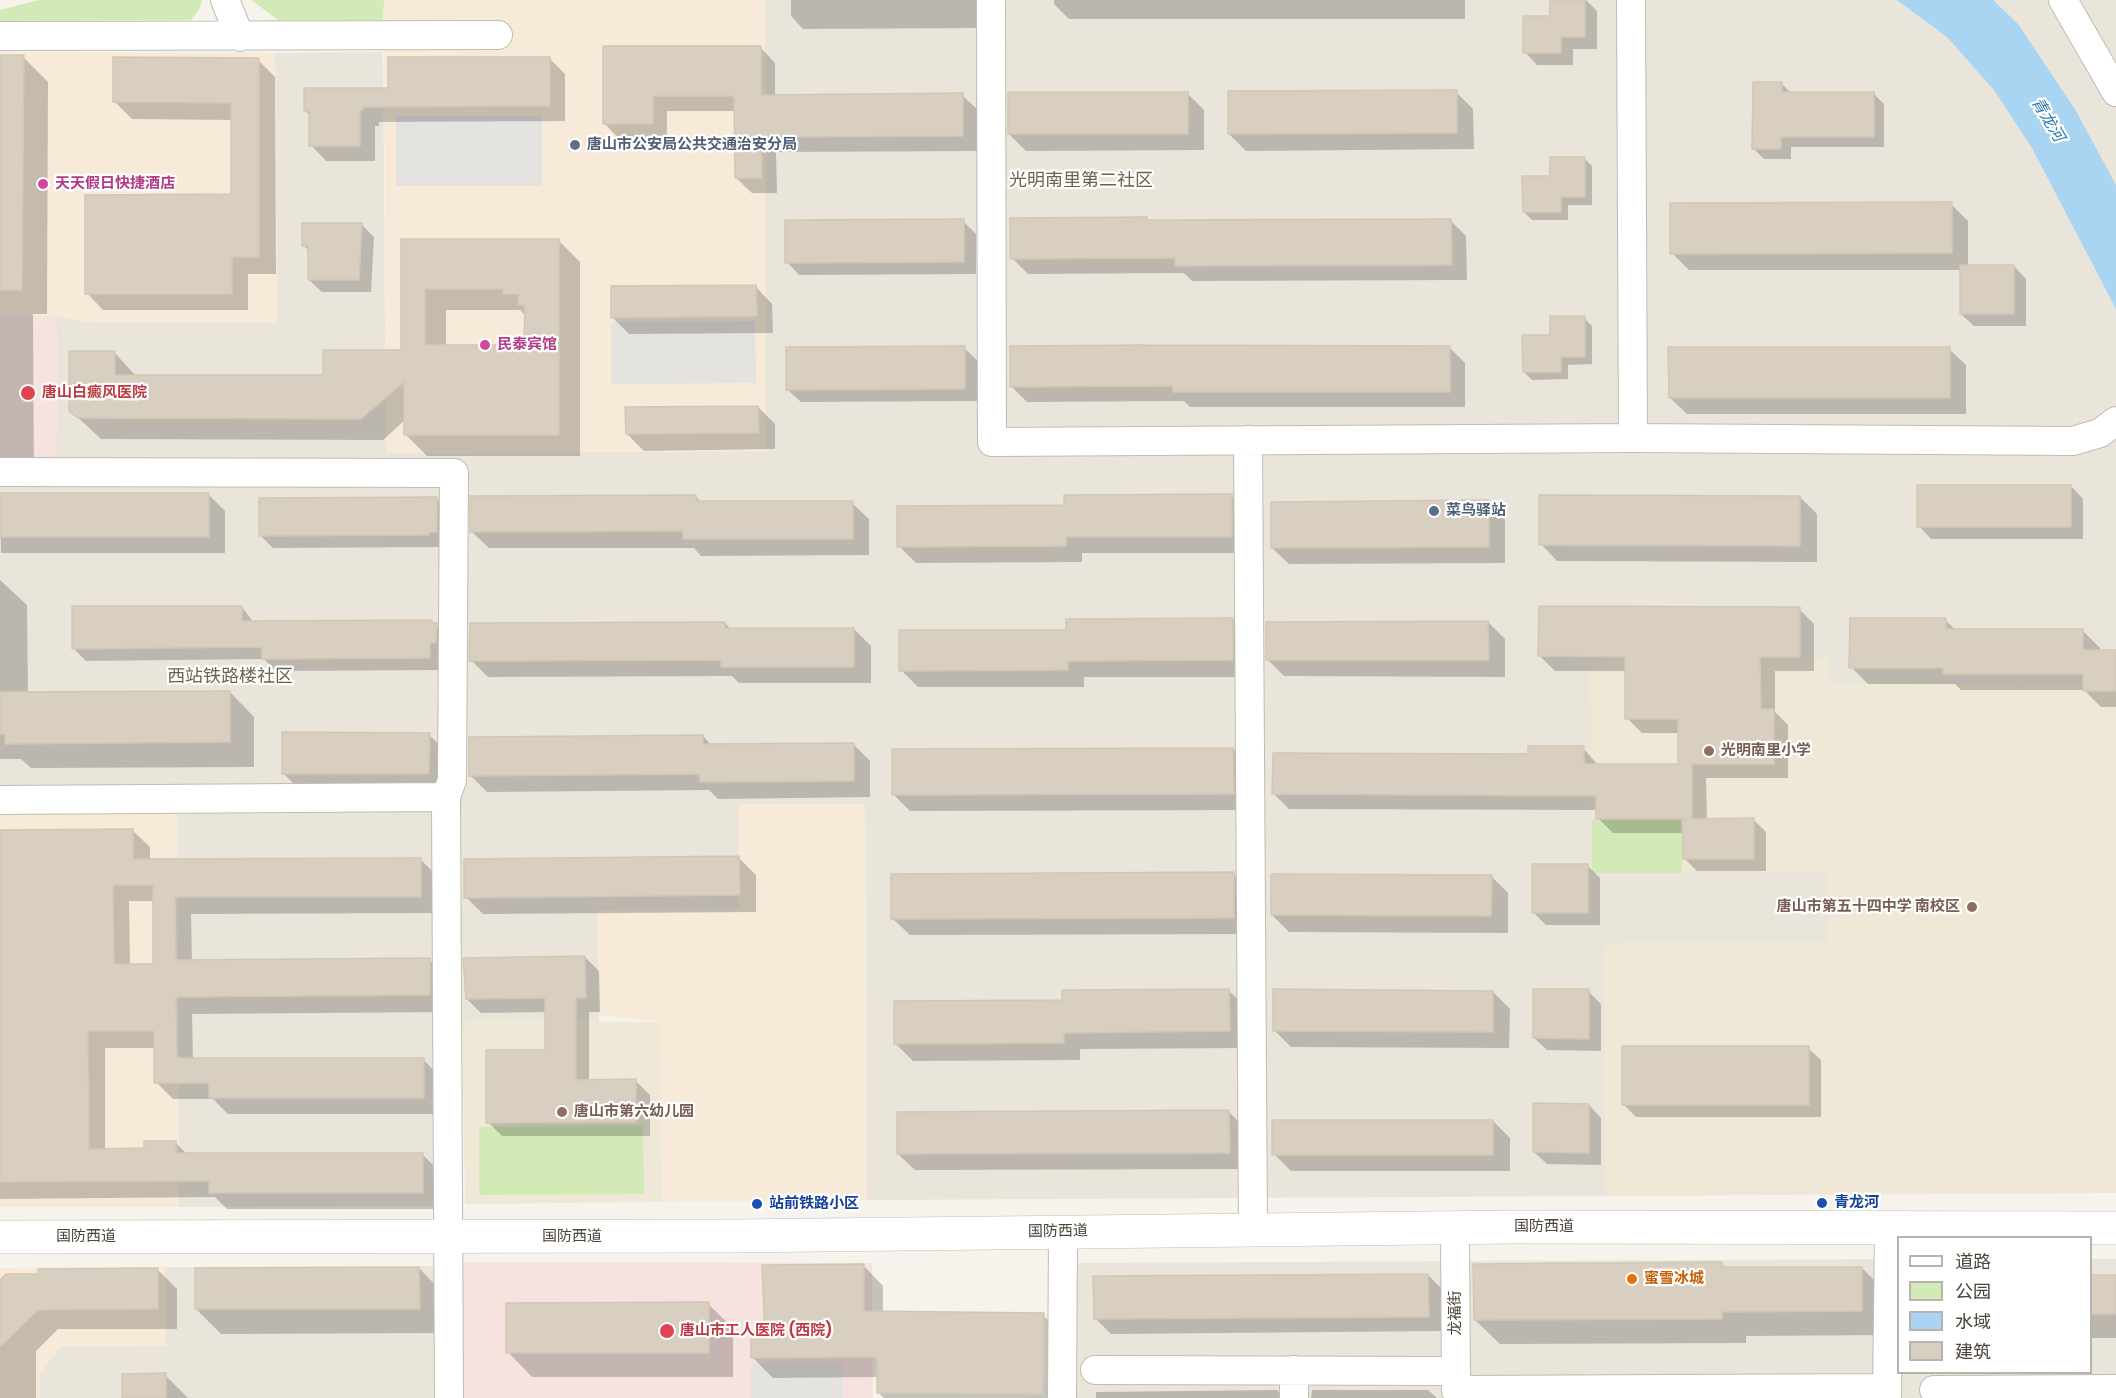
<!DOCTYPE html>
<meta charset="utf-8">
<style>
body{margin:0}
#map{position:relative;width:2116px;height:1398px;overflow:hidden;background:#f6f3ec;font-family:Poppins,"Noto Sans SC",sans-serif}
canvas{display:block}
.legend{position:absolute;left:1897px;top:1236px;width:195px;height:138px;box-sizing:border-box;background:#fff;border:2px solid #b7b4b0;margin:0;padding:8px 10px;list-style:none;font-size:18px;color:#4b4439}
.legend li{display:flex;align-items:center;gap:12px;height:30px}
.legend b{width:30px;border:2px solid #b7b4b0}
</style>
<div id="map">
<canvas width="2116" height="1398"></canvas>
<ul class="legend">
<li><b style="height:8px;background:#fff"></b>道路</li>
<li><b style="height:16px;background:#d2eab5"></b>公园</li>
<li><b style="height:16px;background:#a9d4f2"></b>水域</li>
<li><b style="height:16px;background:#d8cfc1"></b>建筑</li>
</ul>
</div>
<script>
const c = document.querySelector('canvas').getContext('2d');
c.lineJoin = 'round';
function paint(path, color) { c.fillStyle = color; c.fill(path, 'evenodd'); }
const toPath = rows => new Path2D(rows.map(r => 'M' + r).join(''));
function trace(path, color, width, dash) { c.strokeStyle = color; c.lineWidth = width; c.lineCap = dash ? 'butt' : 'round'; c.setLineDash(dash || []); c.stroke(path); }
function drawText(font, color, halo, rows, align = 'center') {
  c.font = font + ' Poppins,"Noto Sans SC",sans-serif'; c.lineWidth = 4.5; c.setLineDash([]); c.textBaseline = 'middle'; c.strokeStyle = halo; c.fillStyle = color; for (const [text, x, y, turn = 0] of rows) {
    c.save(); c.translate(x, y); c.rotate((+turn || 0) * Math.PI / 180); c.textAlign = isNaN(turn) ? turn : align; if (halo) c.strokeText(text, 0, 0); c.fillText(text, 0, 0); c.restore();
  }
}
const residential = toPath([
 [765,0,2116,0,2116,687,1828,684,1828,942,1605,943,1606,1196,867,1200,865,804,739,804,740,909,598,910,599,1022,434,1021,436,1206,179,1207,177,799,0,800,0,470,56,470,57,316,85,322,277,323,275,53,383,52,386,453,765,451],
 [1898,1259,1898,1372,2090,1372,2091,1259,2116,1259,2116,1398,1073,1398,1073,1263],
 [439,1266,440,1398,0,1398,0,1268]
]);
const commercial = toPath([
 [384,0,765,0,766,451,386,453],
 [0,52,275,53,277,323,85,322,57,316,0,317],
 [177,799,179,1207,0,1207,0,800],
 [739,804,865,804,867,1200,662,1202,660,1022,599,1015,598,910,739,909],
 [165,1267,166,1346,60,1347,40,1374,40,1398,0,1398,0,1268]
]);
const education = toPath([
 [1829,658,1828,684,2116,687,2116,1193,1606,1196,1605,943,1827,942,1828,872,1592,873,1590,660],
 [462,1021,660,1022,662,1202,465,1204]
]);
const medical = toPath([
 [57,316,56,471,0,470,0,317],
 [461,1262,872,1263,873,1398,460,1398]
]);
const green = toPath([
 [39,0,202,0,200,8,191,20,0,21,0,10],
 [251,0,384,0,383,20,278,20],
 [1592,819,1682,819,1682,873,1592,873],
 [643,1125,644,1194,479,1195,479,1127]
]);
const parking = toPath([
 [396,116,542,116,542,186,396,186],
 [755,321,756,383,611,384,611,322],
 [751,1363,843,1364,843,1398,751,1398]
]);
const water = toPath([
 [1897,0,1993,0,2018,24,2076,111,2116,185,2116,309,2032,148,1994,90,1947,37]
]);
const shadow = toPath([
 [791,0,980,0,980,28,803,29,791,16],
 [1054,0,1465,0,1465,19,1069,19,1054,4],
 [1552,0,1586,0,1597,11,1597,49,1573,49,1573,65,1537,65,1525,52,1552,17],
 [760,47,775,63,775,96,962,95,978,110,978,151,776,152,777,193,752,193,736,178,736,111,667,111,667,139,619,139,604,123,604,48],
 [0,57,23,57,48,82,47,314,33,314,34,470,0,470],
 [549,58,565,74,565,121,379,122,379,126,375,126,375,161,326,161,311,145,311,116,305,111,390,89],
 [258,60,275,77,276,274,248,274,248,310,103,310,87,293,233,196,233,120,132,119,115,102],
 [1782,84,1791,93,1873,93,1884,104,1884,147,1791,147,1791,159,1764,159,1753,148],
 [1456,92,1473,109,1474,149,1246,151,1229,134],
 [1187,93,1204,110,1204,150,1026,151,1009,134],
 [1584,158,1592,166,1592,205,1568,205,1568,220,1532,220,1524,212,1551,177],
 [1951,204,1968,221,1968,266,2014,266,2026,279,2026,326,1974,326,1961,314,1961,270,1689,270,1672,253],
 [1146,219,1149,222,1451,221,1466,236,1467,280,1192,281,1184,273,1028,274,1012,258],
 [963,221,976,234,976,274,799,275,787,262],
 [361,224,374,237,371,292,322,292,309,280,309,251,304,246],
 [403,241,559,241,580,262,580,456,427,456,405,434,405,420,383,440,101,439,71,411,114,352,136,376,324,376,402,351],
 [446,310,520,310,526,316,526,346,446,346],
 [756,287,772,304,773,333,629,334,612,317],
 [1584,318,1592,326,1592,364,1568,365,1568,379,1532,380,1524,372,1551,337],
 [1449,347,1465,363,1465,407,1190,407,1184,401,1027,402,1011,386],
 [964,348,977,360,977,401,801,402,788,390],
 [1949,349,1966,365,1966,414,1687,414,1670,398],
 [758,407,775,424,775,449,644,451,627,434],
 [2071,486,2083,499,2083,539,1931,539,1919,526],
 [0,495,209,495,225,511,225,553,1,553],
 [695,496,702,503,852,503,869,519,869,555,701,556,694,548,489,548,472,532],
 [1231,496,1248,513,1248,553,1082,553,1082,562,916,563,899,546,1065,507],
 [1800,497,1817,514,1817,562,1557,561,1541,544],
 [437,499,449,511,441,547,273,548,260,535],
 [1488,502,1505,519,1505,563,1289,564,1272,548],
 [0,580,27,605,28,694,230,692,254,717,254,767,31,768,21,759,0,759],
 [242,607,254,623,431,622,449,637,442,670,276,671,264,659,86,661,73,648],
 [1799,609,1814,624,1814,671,1775,671,1775,712,1788,725,1788,778,1706,778,1707,820,1753,819,1766,832,1766,871,1697,871,1684,858,1684,833,1613,833,1598,818,1598,810,1289,809,1274,794,1583,748,1598,765,1680,765,1680,733,1642,733,1627,718,1627,671,1555,671,1540,656],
 [1232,619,1249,636,1249,677,1084,677,1084,687,918,687,901,670,1068,631],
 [1945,620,1956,630,2083,631,2100,648,2100,652,2116,652,2116,707,2101,707,2084,690,1961,690,1955,684,1868,684,1851,667],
 [1488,622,1505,639,1505,677,1284,676,1267,659],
 [725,623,731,629,854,629,871,646,871,683,739,683,732,676,488,677,471,660],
 [429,735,442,747,441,786,296,786,283,773],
 [703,736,712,746,853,744,870,761,870,797,718,799,709,790,487,792,470,775],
 [1233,749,1250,766,1250,810,910,811,893,794],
 [0,830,133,831,150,847,150,860,420,859,437,876,437,913,191,914,192,962,430,960,447,977,447,1012,192,1014,193,1060,424,1060,440,1077,440,1114,228,1114,213,1099,173,1099,156,1082,155,1048,105,1048,105,1150,146,1150,176,1143,188,1155,423,1155,440,1172,440,1209,227,1209,215,1197,0,1199],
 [129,901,154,901,155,965,130,965],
 [739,858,756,875,756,912,483,914,466,897],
 [1588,866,1600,878,1600,925,1546,925,1533,912],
 [1233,874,1250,891,1250,934,910,935,893,919],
 [1491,876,1508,893,1508,933,1289,932,1272,915],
 [585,957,599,971,600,1012,589,1012,589,1081,636,1081,650,1095,650,1136,502,1136,488,1122,547,1051,547,1012,481,1013,467,999],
 [1229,991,1246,1007,1246,1048,1080,1049,1080,1060,913,1061,896,1044,1063,1001],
 [1588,991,1601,1004,1601,1051,1547,1050,1534,1038],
 [1493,992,1510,1009,1509,1048,1291,1047,1274,1030],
 [1808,1048,1821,1060,1821,1117,1636,1117,1624,1105],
 [1589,1105,1601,1118,1601,1165,1547,1164,1534,1152],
 [1229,1112,1246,1129,1246,1169,915,1170,898,1154],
 [1493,1121,1510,1138,1510,1171,1291,1171,1274,1154],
 [1721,1264,1726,1268,1862,1268,1887,1293,1887,1335,1746,1336,1746,1343,1500,1344,1475,1320],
 [863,1265,883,1286,883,1313,1043,1315,1063,1335,1063,1398,884,1398,878,1392,878,1377,773,1378,752,1357,766,1340],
 [419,1268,443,1293,444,1333,221,1334,196,1309],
 [157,1269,177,1289,177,1329,58,1329,36,1351,36,1398,0,1398,0,1282],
 [1428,1275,1443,1290,1443,1331,1111,1334,1095,1318],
 [2090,1277,2116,1277,2116,1338,2090,1338],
 [708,1304,733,1328,733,1377,532,1377,508,1352],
 [165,1375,188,1398,124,1398],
 [1277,1390,1284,1398,1096,1398,1096,1392],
 [1312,1390,1428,1390,1437,1398,1311,1398]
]);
const building = toPath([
 [1550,0,1585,0,1585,37,1561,37,1561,53,1523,53,1523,16,1550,16,1550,0],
 [603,46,761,46,761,95,963,93,963,136,761,137,762,178,735,178,734,96,653,96,653,124,603,124,603,46],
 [0,55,24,55,22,290,0,290,0,55],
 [113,57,259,58,259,257,232,257,232,294,85,294,85,195,231,194,231,103,113,102,113,57],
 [388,57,550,57,550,106,363,107,363,110,360,110,360,146,309,146,309,111,304,111,304,88,388,88,388,57],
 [1753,82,1782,82,1782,92,1874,92,1874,137,1781,137,1781,149,1752,149,1753,82],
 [1457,90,1457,133,1228,134,1228,91,1457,90],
 [1008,92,1188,92,1188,134,1008,134,1008,92],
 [1550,157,1585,157,1585,197,1561,197,1561,212,1523,212,1522,176,1550,176,1550,157],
 [1952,202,1952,253,1670,254,1670,203,1952,202],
 [1147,217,1147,220,1451,219,1452,265,1175,266,1175,258,1010,259,1010,218,1147,217],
 [964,219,964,262,785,263,785,220,964,219],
 [302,223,362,223,359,280,308,280,308,246,302,246,302,223],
 [401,239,559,239,559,435,404,435,404,382,361,419,78,418,69,411,69,351,115,351,115,375,323,375,323,350,401,350,401,239],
 [425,289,503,289,503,294,519,294,518,305,525,305,524,345,425,345,425,289],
 [1960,265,2014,265,2014,314,1960,314,1960,265],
 [756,285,757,316,611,318,611,286,756,285],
 [1550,316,1585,316,1585,357,1561,357,1561,372,1523,372,1522,335,1550,335,1550,316],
 [1146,345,1450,346,1450,392,1173,392,1173,386,1010,387,1010,346,1146,345],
 [965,346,965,389,786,390,786,347,965,346],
 [1668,347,1950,347,1950,398,1669,398,1668,347],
 [758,406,759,433,626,434,625,407,758,406],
 [1917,485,2071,485,2071,527,1917,527,1917,485],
 [0,493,209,493,209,537,0,537,0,493],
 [1232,494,1232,537,1066,537,1066,546,897,547,897,506,1064,505,1064,495,1232,494],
 [696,495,696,501,853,501,853,539,683,539,683,531,470,532,470,496,696,495],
 [1539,495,1800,496,1800,546,1539,545,1539,495],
 [437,497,437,532,429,532,429,535,259,536,259,498,437,497],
 [1489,500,1489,547,1271,548,1271,502,1489,500],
 [72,606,242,606,242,621,432,620,432,623,437,623,436,643,430,643,430,658,262,659,261,647,72,649,72,606],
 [1539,606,1800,607,1800,657,1760,657,1761,709,1774,709,1774,764,1692,764,1692,819,1596,819,1596,796,1272,794,1273,753,1528,754,1528,746,1584,746,1584,764,1678,764,1678,719,1625,719,1625,657,1538,656,1539,606],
 [1233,618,1233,660,1068,661,1068,670,899,671,899,630,1066,630,1066,619,1233,618],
 [1850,618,1946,618,1946,629,2083,629,2083,650,2116,650,2116,691,2083,691,2083,674,1943,674,1943,668,1849,668,1850,618],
 [1488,621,1489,660,1266,660,1266,622,1488,621],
 [725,622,725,628,854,628,854,667,721,667,721,660,469,661,470,623,725,622],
 [230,691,230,742,5,744,5,734,0,734,0,692,230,691],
 [282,732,430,733,429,774,282,774,282,732],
 [703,735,703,744,854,743,854,781,700,782,699,774,469,776,469,737,703,735],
 [1233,748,1234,794,892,795,892,749,1233,748],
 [1754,818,1754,859,1683,859,1682,819,1754,818],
 [133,829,133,859,421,858,421,897,175,897,176,960,430,958,430,995,176,997,177,1058,424,1058,424,1098,209,1098,209,1083,154,1083,154,1031,88,1031,89,1149,144,1148,144,1141,176,1141,176,1153,423,1153,423,1193,209,1193,209,1181,0,1182,0,830,133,829],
 [113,885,153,885,153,964,114,964,113,885],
 [739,856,740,895,464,898,464,859,739,856],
 [1532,864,1588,864,1588,913,1532,913,1532,864],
 [1234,872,1234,918,891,919,891,874,1234,872],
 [1271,874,1492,875,1491,916,1271,915,1271,874],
 [585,956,586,998,576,998,576,1080,636,1079,636,1122,486,1123,486,1050,545,1050,545,998,466,999,463,958,585,956],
 [1229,989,1230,1031,1064,1033,1064,1043,894,1044,894,1001,1062,1000,1062,990,1229,989],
 [1273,989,1493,991,1493,1032,1273,1031,1273,989],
 [1533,989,1589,989,1589,1039,1533,1038,1533,989],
 [1622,1046,1809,1046,1809,1105,1622,1105,1622,1046],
 [1533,1103,1589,1104,1589,1153,1533,1152,1533,1103],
 [1229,1110,1230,1153,897,1154,897,1112,1229,1110],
 [1272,1120,1493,1120,1493,1155,1272,1155,1272,1120],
 [1722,1262,1722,1267,1862,1267,1862,1311,1722,1312,1722,1319,1474,1320,1473,1264,1722,1262],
 [864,1264,864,1311,1044,1313,1043,1394,877,1393,877,1357,751,1358,751,1339,765,1339,762,1265,864,1264],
 [419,1267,420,1309,195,1309,195,1268,419,1267],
 [158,1268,158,1309,38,1310,0,1347,0,1280,6,1274,38,1274,38,1269,158,1268],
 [1428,1274,1429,1317,1094,1319,1093,1276,1428,1274],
 [2091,1275,2116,1275,2116,1314,2091,1314,2091,1275],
 [709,1302,709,1353,506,1353,506,1303,709,1302],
 [166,1373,166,1398,122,1398,122,1374,166,1373]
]);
const minor = toPath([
 [225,0,240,37],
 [991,0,992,442,1633,438,2073,441,2100,433,2116,421],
 [1631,0,1633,438],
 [2063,0,2116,92],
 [0,36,498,35],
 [1248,440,1253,1230],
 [0,472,454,473,452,780,446,797],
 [0,800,446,797,449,1398],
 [1455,1228,1456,1391],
 [1095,1370,1456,1371],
 [1294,1370,1294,1398],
 [1456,1390,1887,1388],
 [1934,1390,2116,1389],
 [1062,1398,1063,1232],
 [1887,1398,1889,1228]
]);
const tertiary = toPath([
 [0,1237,734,1236,1514,1227,2116,1228]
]);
const markers = [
 [575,145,6,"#5c6f8a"],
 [43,184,6,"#d1479c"],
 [485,345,6,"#d1479c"],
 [28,393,8,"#e0444e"],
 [1434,511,6,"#5c6f8a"],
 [1709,751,6,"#8d6e63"],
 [1972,907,6,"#8d6e63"],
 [562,1112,6,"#8d6e63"],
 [1822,1203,6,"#1a4fb4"],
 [757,1204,6,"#1a4fb4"],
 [1632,1279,6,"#e8710a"],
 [667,1331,8,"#e0444e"]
];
const serviceNames = [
 ["唐山市公安局公共交通治安分局",587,145],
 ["菜鸟驿站",1446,511]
];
const hotelNames = [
 ["天天假日快捷酒店",55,184],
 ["民泰宾馆",497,345]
];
const healthNames = [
 ["唐山白癜风医院",42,393],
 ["唐山市工人医院 (西院)",680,1331]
];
const educationNames = [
 ["光明南里小学",1721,751],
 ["唐山市第五十四中学 南校区",1960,907,"right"],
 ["唐山市第六幼儿园",574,1112]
];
const transitNames = [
 ["青龙河",1834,1203],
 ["站前铁路小区",769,1204]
];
const streetNames = [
 ["国防西道",1544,1227],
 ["国防西道",1058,1232,-1],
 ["国防西道",86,1237],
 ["国防西道",572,1237],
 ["龙福街",1456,1313,-90]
];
const foodNames = [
 ["蜜雪冰城",1644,1279]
];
const waterNames = [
 ["青龙河",2047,120,59]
];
const quarterNames = [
 ["光明南里第二社区",1081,181],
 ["西站铁路楼社区",230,677]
];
paint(residential, '#eae5da');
paint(commercial, '#f7ead8');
paint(education, '#efe8d6');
paint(medical, '#f6e3e0');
paint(green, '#d2eab5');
paint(parking, '#e5e3e0');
paint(water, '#a9d4f2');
paint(shadow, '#0003');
paint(building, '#d8cfc1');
trace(building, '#d3c7b4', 1.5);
trace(minor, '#c2bbae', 30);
trace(tertiary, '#c2bbae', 34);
trace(minor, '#fff', 28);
trace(tertiary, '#fff', 33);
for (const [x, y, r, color] of markers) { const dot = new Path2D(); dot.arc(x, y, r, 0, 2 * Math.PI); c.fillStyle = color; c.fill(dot); trace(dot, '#fff', 2); }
drawText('bold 15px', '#4e5e75', '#fff', serviceNames, 'left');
drawText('bold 15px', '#b23c85', '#fff', hotelNames, 'left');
drawText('bold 15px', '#be3a42', '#fff', healthNames, 'left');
drawText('bold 15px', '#785e54', '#fff', educationNames, 'left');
drawText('bold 15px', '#164399', '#fff', transitNames, 'left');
drawText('15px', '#4b4439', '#fff', streetNames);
drawText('bold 15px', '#c56008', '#fff', foodNames, 'left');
drawText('italic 16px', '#2e7ab2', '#fff', waterNames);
drawText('18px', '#6e6250', '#fff', quarterNames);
</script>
